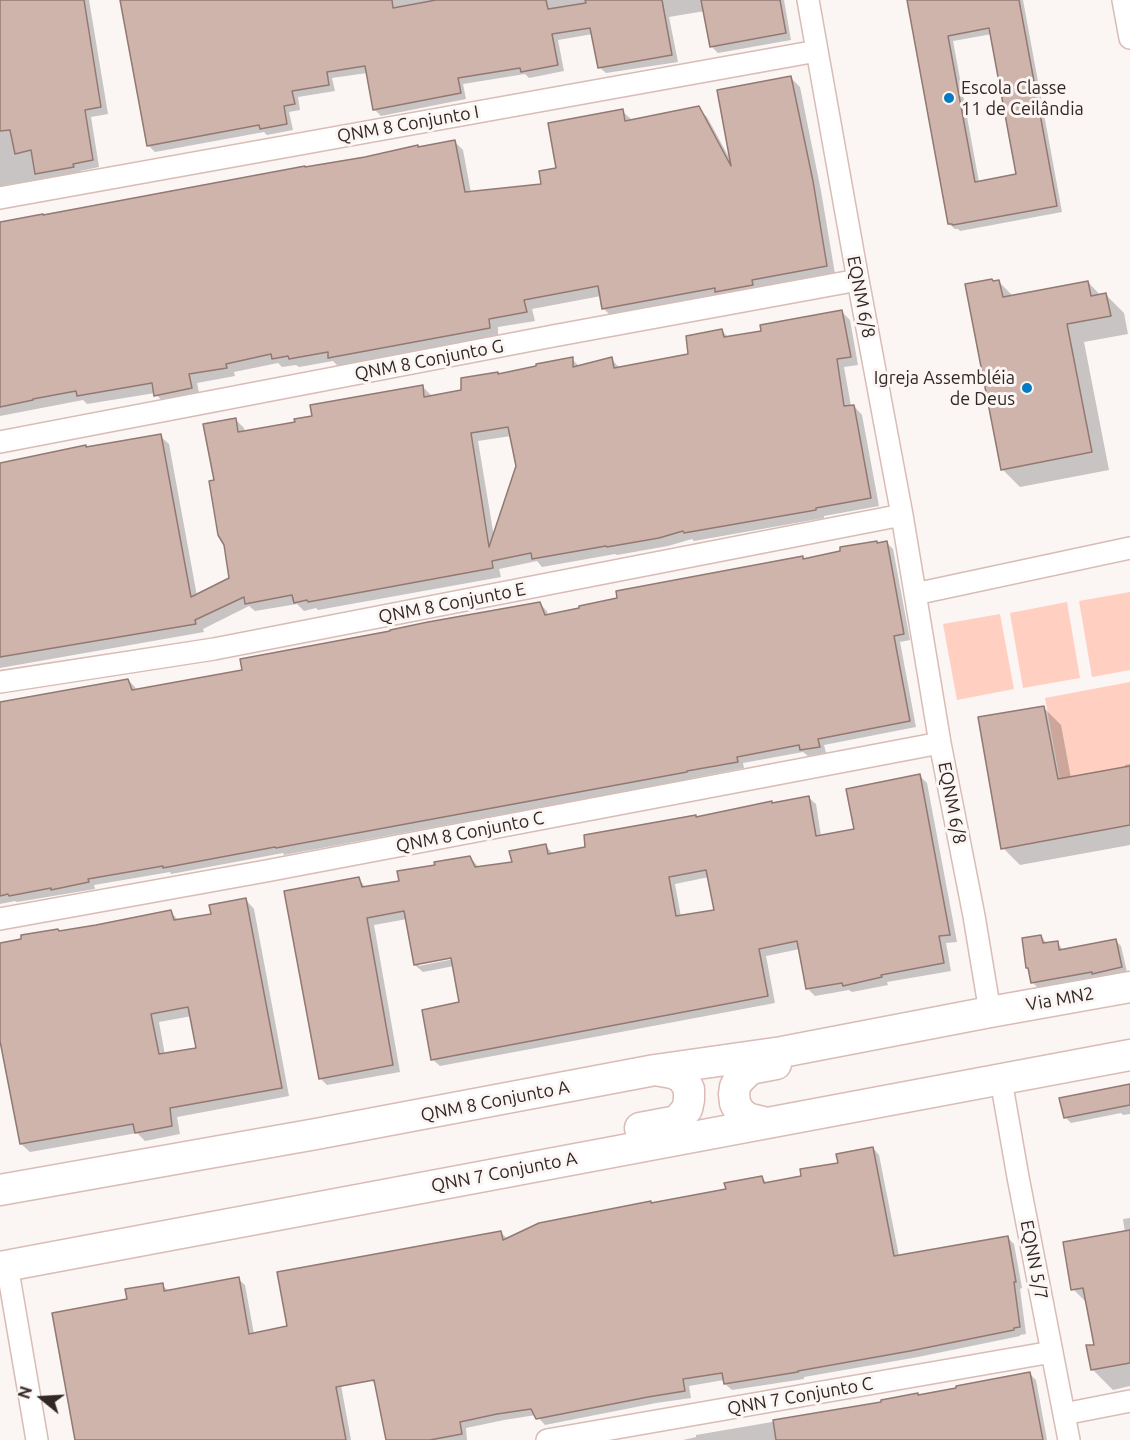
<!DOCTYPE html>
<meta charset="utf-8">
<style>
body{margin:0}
#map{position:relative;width:1130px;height:1440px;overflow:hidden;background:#fbf5f4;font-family:Ubuntu,sans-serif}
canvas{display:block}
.north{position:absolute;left:12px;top:1368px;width:60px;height:60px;-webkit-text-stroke:4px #fbf5f4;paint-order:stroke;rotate:288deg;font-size:16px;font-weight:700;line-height:24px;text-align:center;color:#322724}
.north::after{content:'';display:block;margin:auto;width:21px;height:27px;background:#322724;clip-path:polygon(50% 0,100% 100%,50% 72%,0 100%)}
</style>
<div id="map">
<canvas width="1130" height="1440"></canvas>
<div class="north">N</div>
</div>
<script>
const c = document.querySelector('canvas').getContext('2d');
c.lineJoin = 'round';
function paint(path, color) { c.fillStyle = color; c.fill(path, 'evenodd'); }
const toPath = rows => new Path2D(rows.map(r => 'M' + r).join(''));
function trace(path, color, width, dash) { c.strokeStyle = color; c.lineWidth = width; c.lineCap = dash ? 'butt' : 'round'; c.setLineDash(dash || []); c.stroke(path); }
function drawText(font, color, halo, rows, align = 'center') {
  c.font = font + ' Ubuntu,sans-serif'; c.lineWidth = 6; c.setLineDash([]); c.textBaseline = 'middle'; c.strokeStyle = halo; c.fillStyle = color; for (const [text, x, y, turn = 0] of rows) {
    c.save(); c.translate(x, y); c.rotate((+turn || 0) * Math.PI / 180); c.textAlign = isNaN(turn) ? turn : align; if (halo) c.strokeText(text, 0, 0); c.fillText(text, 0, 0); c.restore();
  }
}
const green = toPath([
 [1130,592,1130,670,1092,677,1079,601],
 [1067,602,1080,678,1023,688,1010,613],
 [1000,614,1014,689,957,700,943,624],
 [1130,682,1130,767,1060,780,1045,698]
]);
const shadow = toPath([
 [0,0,89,0,108,114,91,117,99,167,80,171,80,174,0,187],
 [122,0,784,0,791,40,718,53,711,46,705,11,669,17,678,62,606,73,599,67,593,34,558,40,564,71,529,78,525,74,463,84,466,99,381,116,374,109,367,73,332,78,335,91,298,97,300,110,289,112,293,130,267,135,264,132,155,152,148,145],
 [908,0,1023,0,1062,212,960,231,958,229,955,229,949,224],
 [992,34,1018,175,979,182,953,41],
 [791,78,800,87,821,191,835,274,612,317,603,308,601,296,532,309,535,321,498,327,498,337,338,366,333,361,299,367,296,365,282,367,278,363,234,372,235,376,197,383,200,397,165,404,155,393,87,404,83,400,0,416,0,223,454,141,463,150,471,193,543,185,558,169,622,111,631,119,632,122,698,108,707,117,731,161],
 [999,282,1014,297,1088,282,1101,296,1106,295,1124,313,1128,334,1084,342,1109,470,1020,487,1002,469,994,283],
 [842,312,850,320,858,365,844,367,851,406,854,406,862,415,879,506,824,516,824,518,694,541,692,539,668,546,617,555,615,554,542,567,537,561,499,569,501,577,318,610,316,608,304,611,297,604,255,611,249,606,203,629,204,632,0,668,0,464,86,447,88,448,160,436,169,444,197,596,231,579,215,481,235,419,244,428,245,432,297,423,422,386,431,395,431,397,463,391,498,375,572,359,580,367,611,359,620,368,690,355,722,331,729,338,763,332],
 [511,436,517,466,494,537,478,441],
 [876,542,878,544,886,542,893,549,910,640,900,642,916,727,824,745,826,753,808,756,803,752,743,763,744,768,693,778,693,779,284,855,283,853,171,874,170,872,94,885,95,889,17,902,15,901,0,904,0,704,128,680,135,687,136,691,244,671,540,604,547,611,548,615,803,558,804,560],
 [1043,707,1061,725,1071,778,1126,769,1125,765,1130,764,1130,845,1020,865,1003,848],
 [920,776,927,783,957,942,946,943,951,971,887,982,888,985,852,992,849,990,815,996,808,989,800,949,766,956,775,1003,440,1066,432,1059,461,1003,454,966,423,972,415,965,407,919,374,925,400,1072,327,1085,320,1078,358,878,366,888,400,882,437,866,470,858,477,865,479,868,513,863,546,846,554,855,587,849,697,818,808,797,816,804,821,836,855,830],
 [709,877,716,911,681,917,675,884],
 [458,955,459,958,419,966,419,963],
 [246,900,254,909,289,1096,177,1117,180,1134,145,1141,137,1133,30,1152,21,1144,0,1024,0,944,171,912,179,921,213,915],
 [192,1016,198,1049,165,1055,159,1022],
 [1041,936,1047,944,1057,942,1063,950,1115,940,1121,946,1127,972,1099,979,1097,977,1038,988,1032,982],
 [1130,1084,1130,1114,1123,1115,1121,1113,1071,1123,1065,1117],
 [873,1148,879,1155,899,1256,1007,1237,1014,1244,1022,1288,1020,1289,1026,1334,1020,1335,1020,1336,918,1357,804,1377,804,1379,732,1390,725,1384,724,1380,689,1386,691,1398,656,1403,545,1425,536,1415,504,1420,466,1428,467,1440,386,1440,377,1386,371,1380,330,1325,351,1440,77,1440,128,1300,162,1285,169,1291,238,1279,245,1285,254,1334,289,1328,501,1233,508,1239,652,1204,728,1190,762,1178,768,1184,803,1177,839,1164],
 [1130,1218,1130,1386,1113,1390,1092,1369,1096,1347,1088,1304,1073,1289,1125,1233,1123,1219],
 [1030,1374,1036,1380,1047,1440,683,1440,696,1437,696,1435,883,1403]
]);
const building = toPath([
 [0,0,84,0,101,107,85,110,93,160,73,164,74,167,35,174,31,150,15,154,10,130,0,131,0,0],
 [120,0,392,0,393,8,436,0,546,0,548,9,586,3,585,0,662,0,672,55,598,68,590,28,552,34,558,65,521,72,520,68,458,78,461,93,373,110,365,66,327,72,329,85,292,91,295,104,284,106,287,124,260,129,259,125,147,146,120,0],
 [701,0,780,0,786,33,710,47,701,0],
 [907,0,1019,0,1057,206,953,225,952,224,948,224,907,0],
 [989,28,1016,174,975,182,948,36,989,28],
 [791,76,813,181,827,266,752,280,753,285,715,292,715,288,602,309,598,286,524,300,527,312,489,319,490,328,328,358,328,352,289,359,288,356,272,359,271,354,226,364,227,368,189,374,192,388,154,396,152,383,77,396,76,391,33,399,33,400,0,407,0,222,43,214,43,215,305,166,305,167,365,157,418,145,418,147,455,140,465,192,541,184,539,171,556,168,548,123,623,109,625,121,699,106,731,166,717,90,791,76],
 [992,279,993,281,999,280,1003,297,1088,281,1091,296,1106,293,1111,316,1067,324,1092,452,1001,470,965,284,992,279],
 [842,310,851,357,837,359,844,406,854,405,871,498,816,508,816,510,684,533,683,531,659,538,607,547,606,546,532,559,531,553,492,561,493,568,308,602,307,600,294,603,292,595,245,604,244,597,195,620,196,624,0,657,0,463,86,445,86,447,161,434,191,597,229,578,224,545,218,535,209,481,214,480,203,424,236,418,238,432,295,422,294,419,312,416,310,405,423,385,424,397,461,390,461,378,498,372,498,374,536,366,536,364,573,357,573,367,612,357,614,368,688,354,686,336,722,329,724,337,761,331,760,325,842,310],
 [508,427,516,466,489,547,471,433,508,427],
 [877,541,877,543,887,541,904,634,894,636,910,721,818,739,820,747,800,750,799,745,737,757,738,762,687,771,687,772,276,848,275,847,163,868,163,866,88,879,89,882,51,890,51,888,9,896,8,894,0,896,0,702,128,679,132,690,242,670,240,659,390,631,390,630,428,622,540,602,545,615,579,608,579,606,617,598,616,591,803,556,803,559,840,551,840,547,877,541],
 [1044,706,1058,779,1130,766,1130,825,1001,849,978,717,1044,706],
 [920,774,950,935,939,936,944,963,881,975,882,977,843,986,842,983,806,989,797,941,759,949,768,996,431,1060,422,1010,459,1002,451,958,414,965,404,911,367,918,393,1065,319,1079,284,891,359,877,362,887,399,881,397,871,435,865,434,862,470,856,475,867,512,862,509,851,546,844,548,854,585,847,584,835,696,815,696,817,772,801,772,803,809,796,816,836,854,829,846,789,920,774],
 [706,870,714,910,676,916,669,877,706,870],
 [246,898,282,1088,170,1108,172,1126,135,1133,133,1124,20,1144,0,1041,0,943,21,939,21,935,58,929,59,931,96,925,171,910,174,920,211,914,209,905,246,898],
 [188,1007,196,1048,159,1054,151,1014,188,1007],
 [1041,935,1043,943,1058,941,1059,950,1116,939,1122,967,1092,974,1092,972,1031,983,1028,968,1026,968,1022,938,1041,935],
 [1130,1084,1130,1105,1064,1118,1059,1098,1130,1084],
 [873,1147,894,1256,1008,1236,1016,1282,1014,1282,1020,1327,1014,1328,1014,1330,910,1351,798,1371,798,1372,724,1384,722,1373,683,1379,685,1391,648,1397,536,1419,531,1409,497,1414,460,1422,462,1434,430,1440,386,1440,374,1380,336,1387,346,1440,75,1440,52,1313,127,1299,125,1289,163,1283,164,1291,239,1277,249,1334,287,1326,277,1272,501,1231,503,1240,539,1223,651,1201,651,1203,726,1189,724,1183,762,1176,764,1183,801,1176,800,1169,838,1163,836,1154,873,1147],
 [1130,1230,1130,1363,1091,1370,1086,1345,1094,1345,1083,1288,1071,1290,1063,1242,1130,1230],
 [1030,1372,1043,1440,776,1440,773,1420,881,1402,881,1400,918,1393,918,1395,956,1388,956,1386,1030,1372]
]);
const minor = toPath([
 [808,0,858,280,902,515,940,743,974,916,990,1012],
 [1123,0,1130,38],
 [0,198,817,51],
 [0,442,553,336,858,280],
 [915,594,1130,548],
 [0,682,214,649,902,515],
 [0,919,266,871,940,743],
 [1001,1080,1018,1177,1069,1440],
 [7,1265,37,1440],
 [1064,1414,1130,1401],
 [547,1440,1052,1352]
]);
const secondary = toPath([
 [767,1123,747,1118,739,1111,735,1103,734,1094,735,1087,738,1081,750,1069,776,1064],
 [640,1128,677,1121,687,1109,689,1100,689,1089,682,1077,672,1073,655,1070],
 [0,1190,316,1134,655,1070,782,1052,990,1012,1130,987],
 [0,1267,1130,1055]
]);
const markers = [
 [949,98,6,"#027bc4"],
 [1027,388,6,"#027bc4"]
];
const poiNames = [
 ["Escola Classe",961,88],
 ["11 de Ceilândia",961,109],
 ["Igreja Assembléia",1015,378,"right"],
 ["de Deus",1015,399,"right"]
];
const streetNames = [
 ["QNM 8 Conjunto I",408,124,-10],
 ["EQNM 6/8",861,297,79],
 ["QNM 8 Conjunto G",429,360,-11],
 ["QNM 8 Conjunto E",452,603,-11],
 ["EQNM 6/8",952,803,79],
 ["QNM 8 Conjunto C",470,832,-11],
 ["Via MN2",1060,999,-10],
 ["QNM 8 Conjunto A",495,1101,-11],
 ["QNN 7 Conjunto A",504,1172,-11],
 ["EQNN 5/7",1034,1260,79],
 ["QNN 7 Conjunto C",800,1396,-10]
];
paint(green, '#ffcfc2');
paint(shadow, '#0003');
paint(building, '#cfb4ac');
trace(building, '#927972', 1.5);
trace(minor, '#d8bcb5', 24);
trace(secondary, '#d8bcb5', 33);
trace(minor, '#fff', 21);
trace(secondary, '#fff', 30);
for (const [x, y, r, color] of markers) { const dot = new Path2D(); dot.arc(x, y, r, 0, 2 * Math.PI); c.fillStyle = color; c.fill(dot); trace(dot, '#fbf5f4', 2); }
drawText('18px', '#322724', '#fbf5f4', poiNames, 'left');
drawText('18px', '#322724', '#fbf5f4', streetNames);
</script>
